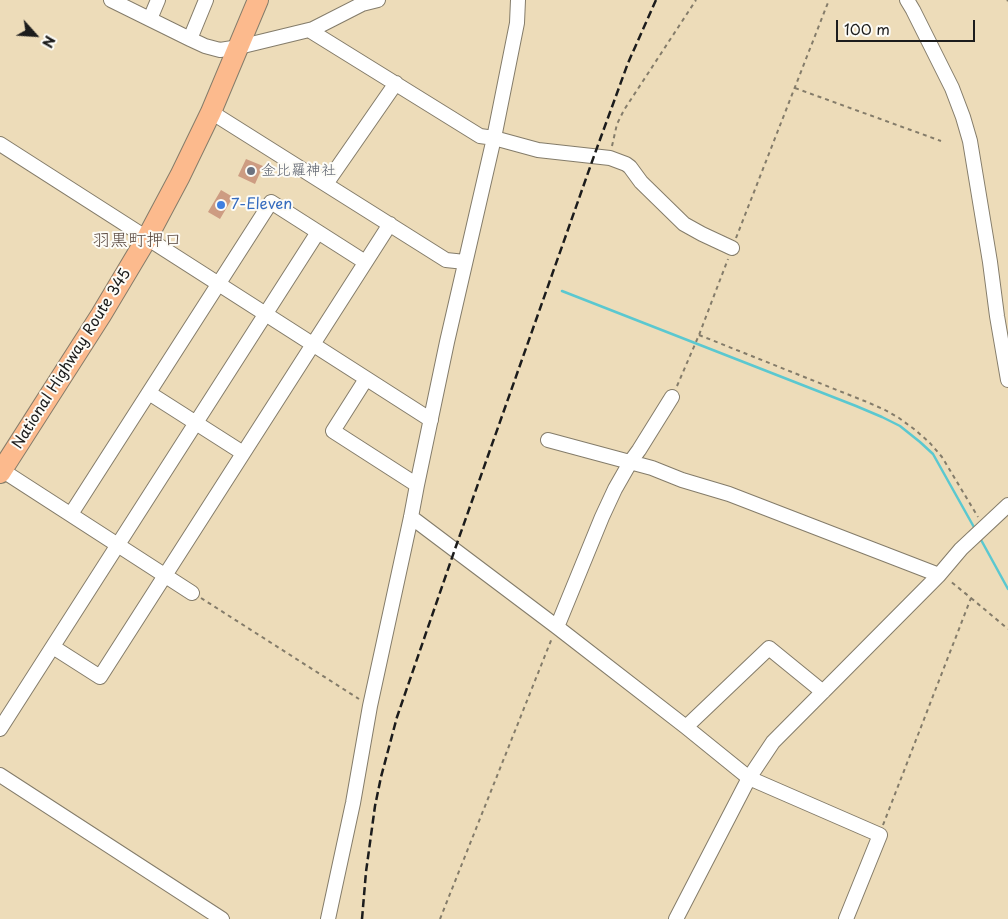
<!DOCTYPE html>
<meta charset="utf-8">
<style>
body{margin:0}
#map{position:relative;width:1008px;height:919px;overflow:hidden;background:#eddcb9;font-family:"Playpen Sans",sans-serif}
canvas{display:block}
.north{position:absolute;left:10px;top:10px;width:50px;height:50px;-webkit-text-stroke:4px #fdfcf7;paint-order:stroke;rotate:116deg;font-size:14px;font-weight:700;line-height:20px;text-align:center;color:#1c1c1c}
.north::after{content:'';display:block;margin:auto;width:18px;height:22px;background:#1c1c1c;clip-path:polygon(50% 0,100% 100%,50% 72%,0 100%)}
.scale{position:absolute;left:836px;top:20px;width:139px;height:22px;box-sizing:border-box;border:2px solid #1c1c1c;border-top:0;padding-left:6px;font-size:15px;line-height:18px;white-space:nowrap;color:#1c1c1c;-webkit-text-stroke:4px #fdfcf7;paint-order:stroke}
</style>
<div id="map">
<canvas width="1008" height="919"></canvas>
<div class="north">N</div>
<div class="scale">100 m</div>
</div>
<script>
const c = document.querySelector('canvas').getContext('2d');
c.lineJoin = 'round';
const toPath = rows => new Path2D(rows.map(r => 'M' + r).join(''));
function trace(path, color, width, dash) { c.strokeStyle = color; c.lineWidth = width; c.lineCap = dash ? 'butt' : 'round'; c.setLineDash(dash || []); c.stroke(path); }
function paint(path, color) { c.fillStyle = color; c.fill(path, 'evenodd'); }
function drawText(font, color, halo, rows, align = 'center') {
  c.font = font + ' "Playpen Sans","Klee One",sans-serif'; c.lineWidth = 4; c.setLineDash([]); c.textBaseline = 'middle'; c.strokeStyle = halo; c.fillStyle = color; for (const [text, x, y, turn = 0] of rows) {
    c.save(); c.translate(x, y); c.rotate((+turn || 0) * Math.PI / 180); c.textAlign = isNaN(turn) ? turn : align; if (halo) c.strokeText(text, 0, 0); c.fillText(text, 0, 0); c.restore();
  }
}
const stream = toPath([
 [562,291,856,406,882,417,900,426,920,442,933,454,975,529],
 [980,538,1008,589]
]);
const building = toPath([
 [246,159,263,166,255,184,238,176],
 [221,190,233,197,220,219,208,212]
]);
const path = toPath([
 [1007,0,1008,1],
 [795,88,941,141],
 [612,146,617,124,624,110,696,0],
 [736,238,829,0],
 [699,335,867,402,885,410,899,418,914,429,929,442,942,457,978,517],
 [677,386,699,335,728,259],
 [201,598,359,699],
 [971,598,1008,629],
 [883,825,971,598,950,581],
 [440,919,552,638]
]);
const minor = toPath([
 [111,0,190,39,205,46,220,50,239,47,313,29,362,4,378,0],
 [907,0,913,10,952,88,963,117,970,141,990,262,997,316,1008,380],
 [150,19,158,0],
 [309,30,480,136,494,138,538,150,610,158,626,164,630,167,641,182,684,224,702,234,732,248],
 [190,39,206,0],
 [211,112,446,260,465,262],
 [0,144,431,420],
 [326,184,396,83],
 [366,379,333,431,417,485],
 [149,393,243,453],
 [548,440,652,468,682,480,729,494,939,575],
 [0,469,192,593],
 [71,514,271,202,365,262],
 [411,517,557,627,686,727,749,778,880,835,846,919],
 [557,627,602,517,615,489,631,461,639,450,672,397],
 [53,647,100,677,390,224],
 [686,727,769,648,823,692],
 [0,729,318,232],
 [0,775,222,919],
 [328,919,353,803,370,706,411,517,417,485,447,342,494,138,517,23,518,0],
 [676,919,749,778,773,742,939,575,961,549,1008,505]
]);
const highway = toPath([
 [0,473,101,315,147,238,180,176,211,112,258,0]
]);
const rail = toPath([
 [362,919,366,872,375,806,381,777,397,717,455,549,594,156,628,63,656,0]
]);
const markers = [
 [251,171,5,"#6b7280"],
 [221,205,5,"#3f7fe0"]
];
const worshipNames = [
 ["金比羅神社",261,171]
];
const shopNames = [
 ["7-Eleven",231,205]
];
const streetNames = [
 ["National Highway Route 345",72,359,-58]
];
const quarterNames = [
 ["羽黒町押口",137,241]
];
trace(stream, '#5bc8d0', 2.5);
paint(building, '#cd9c82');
trace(minor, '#847c6a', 16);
trace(highway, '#847c6a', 22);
trace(path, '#847c6a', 2, [4, 4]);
trace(minor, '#fff', 14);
trace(highway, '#fcba8d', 20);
trace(rail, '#1c1c1c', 2.5, [8, 4]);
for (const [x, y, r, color] of markers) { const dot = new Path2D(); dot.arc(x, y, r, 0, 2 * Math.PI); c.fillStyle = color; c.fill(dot); trace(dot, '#fdfcf7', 2); }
drawText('15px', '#5b616d', '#fdfcf7', worshipNames, 'left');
drawText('15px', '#366cbe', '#fdfcf7', shopNames, 'left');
drawText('15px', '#1c1c1c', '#fdfcf7', streetNames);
drawText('18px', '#5a4940', '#fdfcf7', quarterNames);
</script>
